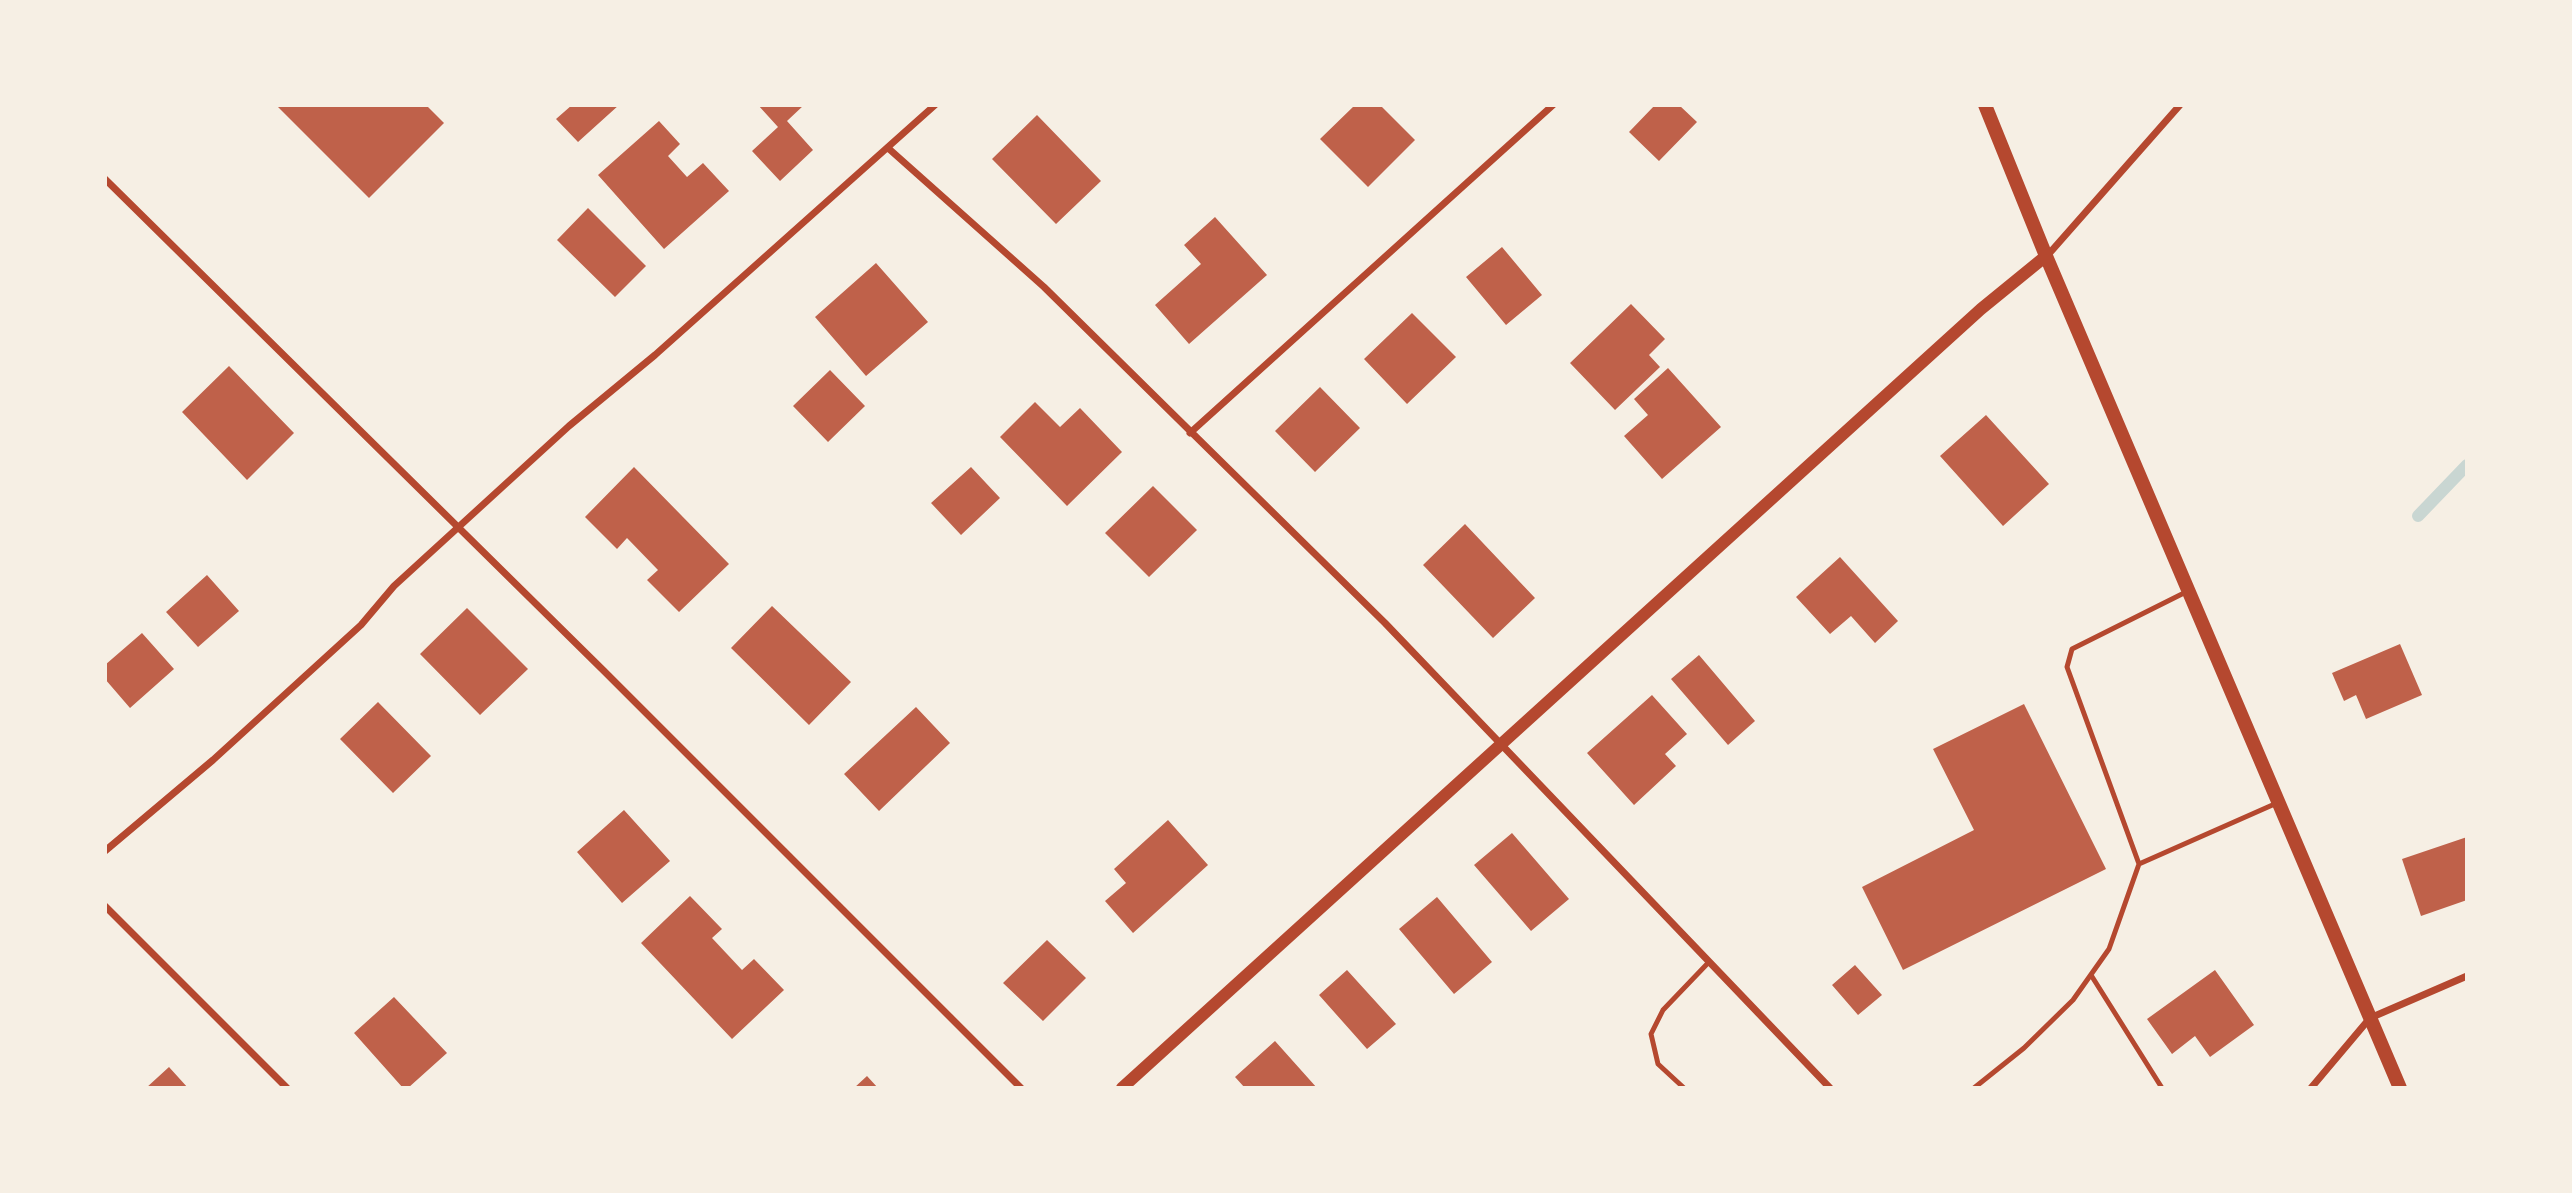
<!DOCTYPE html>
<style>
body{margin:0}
#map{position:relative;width:2572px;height:1193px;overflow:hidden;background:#f6efe4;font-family:"Noto Sans",sans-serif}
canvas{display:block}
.frame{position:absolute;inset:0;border:107px solid #f6efe4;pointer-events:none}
</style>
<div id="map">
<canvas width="2572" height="1193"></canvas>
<div class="frame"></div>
</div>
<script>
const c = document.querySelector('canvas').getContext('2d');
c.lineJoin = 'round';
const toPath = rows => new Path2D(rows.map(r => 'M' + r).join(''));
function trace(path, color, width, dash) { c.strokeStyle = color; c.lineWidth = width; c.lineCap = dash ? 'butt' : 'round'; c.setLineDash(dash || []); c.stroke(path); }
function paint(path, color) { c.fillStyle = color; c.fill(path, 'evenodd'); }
const stream = toPath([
 [2418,516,2467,465]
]);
const building = toPath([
 [276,105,426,105,444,123,369,198],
 [572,105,619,105,578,142,556,119],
 [758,105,804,105,787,121,813,150,780,181,752,151,778,127],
 [1355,105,1380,105,1415,140,1368,187,1320,139],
 [1655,105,1679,105,1697,122,1659,161,1629,132],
 [1037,115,1101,181,1056,224,992,159],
 [659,121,680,144,668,156,687,177,703,163,729,191,664,249,598,175],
 [588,208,646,266,615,297,557,240],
 [1215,217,1267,275,1189,344,1155,305,1201,264,1184,245],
 [1502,247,1542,295,1506,325,1466,277],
 [876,263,928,322,866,376,815,317],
 [1631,304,1665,339,1649,355,1660,367,1615,410,1570,363],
 [1412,313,1456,357,1407,404,1364,359],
 [229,366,294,433,247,480,182,412],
 [1668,368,1721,427,1662,479,1624,436,1648,415,1634,399],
 [830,370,865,406,828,442,793,406],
 [1320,387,1360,428,1315,472,1275,431],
 [1035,402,1060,427,1080,408,1122,452,1067,506,1000,437],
 [1986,415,2049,484,2003,526,1940,456],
 [634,467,729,564,679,612,647,580,658,570,627,538,617,549,585,517],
 [971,467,1000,498,961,535,931,503],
 [1153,486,1197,530,1149,577,1105,533],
 [1465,524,1535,598,1493,638,1423,565],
 [1840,557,1898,621,1875,643,1851,616,1830,634,1796,597],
 [207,575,239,611,198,647,166,612],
 [772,606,851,682,809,725,731,648],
 [467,608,528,669,480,715,420,654],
 [142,633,174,669,130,708,105,679,105,665],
 [2400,644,2422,695,2366,719,2356,695,2344,701,2332,673],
 [1699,655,1755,721,1728,745,1671,679],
 [1652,695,1687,734,1665,754,1676,766,1634,805,1587,753],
 [378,702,431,756,393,793,340,739],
 [2024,704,2106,869,1903,970,1862,887,1974,830,1933,749],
 [916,707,950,743,879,811,844,774],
 [624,810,670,861,622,903,577,852],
 [1168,820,1208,865,1133,933,1105,901,1126,883,1114,869],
 [1512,833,1569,899,1531,931,1474,865],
 [2467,837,2467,900,2421,916,2402,859],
 [690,896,722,929,712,938,742,970,754,959,784,990,732,1039,641,943],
 [1437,897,1492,962,1454,994,1399,929],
 [1047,940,1086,978,1043,1021,1003,983],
 [1855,965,1882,995,1858,1015,1832,985],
 [1347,970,1396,1024,1367,1049,1319,995],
 [2215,970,2254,1025,2210,1057,2195,1036,2172,1054,2147,1019],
 [394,997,447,1053,408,1088,403,1088,354,1033],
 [1275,1041,1317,1088,1245,1088,1235,1077],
 [169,1067,188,1088,146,1088],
 [867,1076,878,1088,854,1088]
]);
const service = toPath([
 [2139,864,2277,803],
 [2091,975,2162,1088],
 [1684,1088,1658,1064,1651,1034,1663,1010,1708,963],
 [1974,1088,2024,1048,2073,1000,2109,949,2139,864,2067,667,2072,649,2186,592]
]);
const minor = toPath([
 [888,148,1044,287,1385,623,1830,1088],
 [105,179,604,671,1021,1088],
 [2047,256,2180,105],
 [1190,433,1553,105],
 [105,851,213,760,361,625,394,586,569,426,655,355,935,105],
 [105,906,287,1088],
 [2311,1088,2370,1018,2467,976]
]);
const tertiary = toPath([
 [1122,1088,1981,309,2046,256]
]);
const secondary = toPath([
 [1985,105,2046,256,2400,1088]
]);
trace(stream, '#c9d6d2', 12);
paint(building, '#bf614a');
trace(service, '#b5482f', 5);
trace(minor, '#b5482f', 7);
trace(tertiary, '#b5482f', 12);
trace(secondary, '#b5482f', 14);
</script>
